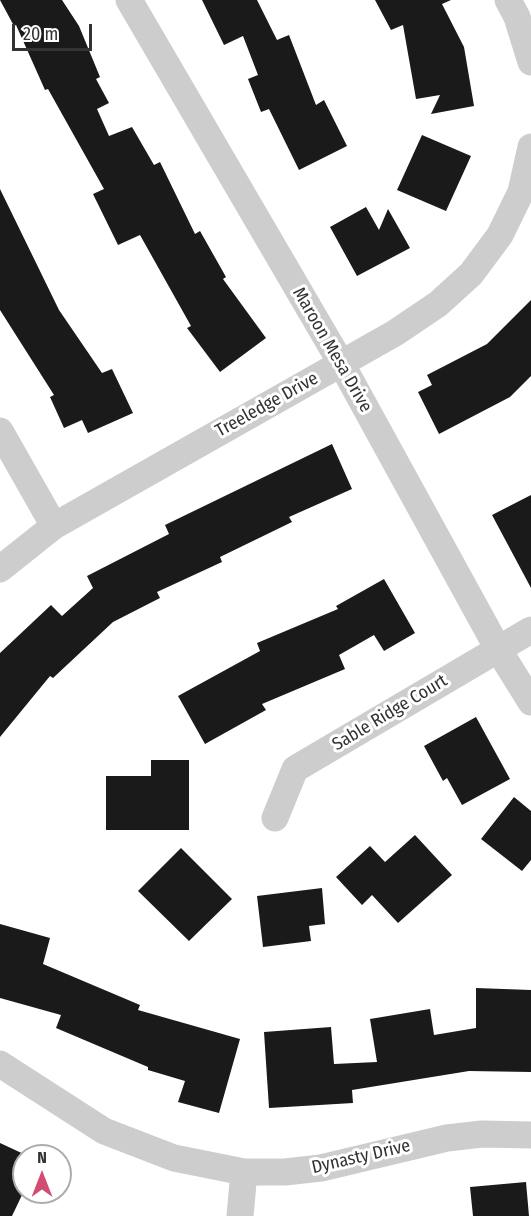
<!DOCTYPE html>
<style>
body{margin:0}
#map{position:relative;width:531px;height:1216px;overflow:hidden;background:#fff;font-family:"Fira Sans Condensed",sans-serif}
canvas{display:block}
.north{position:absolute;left:12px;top:1144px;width:60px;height:60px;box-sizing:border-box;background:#fff;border:2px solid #adadad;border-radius:50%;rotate:0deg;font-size:16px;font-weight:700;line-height:24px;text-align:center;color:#333}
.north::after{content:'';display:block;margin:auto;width:21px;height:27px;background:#d14d72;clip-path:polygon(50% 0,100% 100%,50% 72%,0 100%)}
.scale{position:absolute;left:12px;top:24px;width:80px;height:27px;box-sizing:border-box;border:3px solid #333;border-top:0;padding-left:8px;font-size:18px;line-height:21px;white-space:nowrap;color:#333;-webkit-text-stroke:4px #fff;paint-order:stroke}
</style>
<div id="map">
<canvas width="531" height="1216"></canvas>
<div class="north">N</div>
<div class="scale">20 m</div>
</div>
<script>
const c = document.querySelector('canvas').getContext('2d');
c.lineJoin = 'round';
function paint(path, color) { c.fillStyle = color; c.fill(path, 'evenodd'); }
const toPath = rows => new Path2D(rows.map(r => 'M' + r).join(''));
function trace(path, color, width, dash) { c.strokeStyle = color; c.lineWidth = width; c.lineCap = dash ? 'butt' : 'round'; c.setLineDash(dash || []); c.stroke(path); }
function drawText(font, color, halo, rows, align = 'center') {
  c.font = font + ' "Fira Sans Condensed",sans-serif'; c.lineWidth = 6; c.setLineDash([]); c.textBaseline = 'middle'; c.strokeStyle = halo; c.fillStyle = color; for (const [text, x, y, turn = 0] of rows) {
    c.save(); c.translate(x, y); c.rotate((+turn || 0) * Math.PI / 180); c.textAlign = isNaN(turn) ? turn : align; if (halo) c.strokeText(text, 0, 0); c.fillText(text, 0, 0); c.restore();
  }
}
const building = toPath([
 [0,0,62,0,79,26,100,77,96,79,109,103,97,109,109,136,132,127,154,165,160,162,195,234,200,231,226,277,223,279,266,338,220,372,187,328,191,326,140,235,118,245,93,194,104,189,48,89,45,90,16,25,14,26],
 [202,0,257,0,277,40,289,35,316,105,324,100,347,146,299,170,269,109,261,112,248,79,258,75,243,36,224,45],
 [375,0,451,0,442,4,464,47,474,106,431,114,440,95,416,99,403,25,391,30],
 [422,135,471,156,446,211,397,190],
 [0,189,59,310,102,373,112,369,133,413,88,433,82,420,64,428,50,397,54,395,0,310],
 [366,207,379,230,388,209,410,248,357,276,330,227],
 [531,300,531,376,510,397,439,434,418,392,432,385,427,375,487,344],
 [332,444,352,489,289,517,292,522,220,557,222,562,157,592,160,598,113,622,53,678,50,676,0,737,0,653,51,605,62,616,93,588,87,576,169,534,165,525],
 [531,495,531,588,492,515],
 [384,579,415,633,384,651,374,635,339,655,345,669,262,704,266,710,205,744,178,696,260,651,257,643,338,609,336,606],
 [476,717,510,779,462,805,447,778,443,781,424,746],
 [151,760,189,760,189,830,106,830,106,776,151,776],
 [514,797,531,811,531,860,522,871,481,839],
 [415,835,452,875,398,923,372,895,362,905,336,877,370,846,385,862],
 [181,848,232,899,189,941,138,891],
 [322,888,325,924,309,926,311,941,263,947,257,896],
 [0,924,50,938,43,964,140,1005,138,1010,240,1039,219,1113,178,1102,185,1081,148,1070,148,1067,56,1028,61,1015,0,998],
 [476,988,531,990,531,1072,469,1071,352,1090,353,1103,269,1108,264,1032,331,1027,334,1064,377,1062,370,1019,430,1009,434,1035,476,1028],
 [0,1143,28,1156,24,1156,24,1192,41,1192,37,1202,22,1195,12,1216,0,1216],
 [526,1182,529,1216,473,1216,470,1187]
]);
const minor = toPath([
 [129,0,341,363,498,649,531,702],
 [508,0,517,17,531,62],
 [0,431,54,526],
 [0,569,54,526,395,333,438,304,471,274,500,235,521,192,531,147],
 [275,818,295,769,531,630],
 [0,1064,104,1131,174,1158,244,1172,285,1172,321,1168,447,1138,482,1134,531,1135],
 [240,1216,244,1172]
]);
const streetNames = [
 ["Maroon Mesa Drive",332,350,60],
 ["Treeledge Drive",267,405,-29],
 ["Sable Ridge Court",390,713,-31],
 ["Dynasty Drive",361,1157,-13]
];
paint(building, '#1a1a1a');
trace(minor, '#cdcdcd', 27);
drawText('18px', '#333', '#fff', streetNames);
</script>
